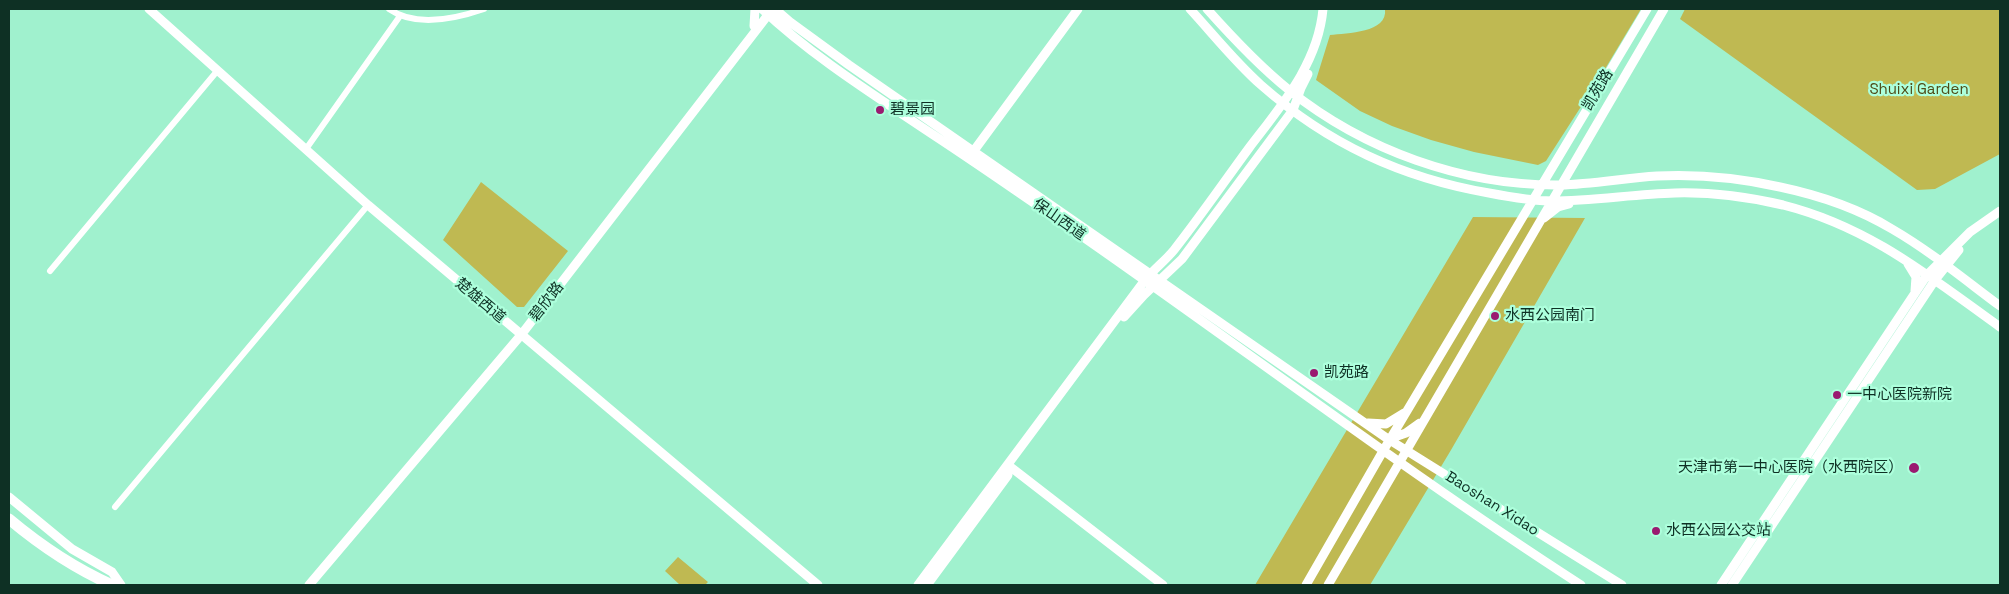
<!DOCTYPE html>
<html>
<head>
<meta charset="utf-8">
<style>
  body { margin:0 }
  #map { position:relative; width:2009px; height:594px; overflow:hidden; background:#a0f1ce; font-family:"Space Grotesk",sans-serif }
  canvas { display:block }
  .frame { position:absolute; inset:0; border:10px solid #0e3024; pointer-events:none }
</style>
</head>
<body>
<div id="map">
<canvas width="2009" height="594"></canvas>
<div class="frame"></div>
</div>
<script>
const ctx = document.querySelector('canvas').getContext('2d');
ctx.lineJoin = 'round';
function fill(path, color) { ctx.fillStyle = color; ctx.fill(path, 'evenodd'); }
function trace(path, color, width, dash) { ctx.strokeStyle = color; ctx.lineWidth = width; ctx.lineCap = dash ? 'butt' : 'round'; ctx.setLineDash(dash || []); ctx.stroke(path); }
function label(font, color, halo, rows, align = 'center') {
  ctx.font = font + ' "Space Grotesk","Noto Sans SC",sans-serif'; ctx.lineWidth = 4.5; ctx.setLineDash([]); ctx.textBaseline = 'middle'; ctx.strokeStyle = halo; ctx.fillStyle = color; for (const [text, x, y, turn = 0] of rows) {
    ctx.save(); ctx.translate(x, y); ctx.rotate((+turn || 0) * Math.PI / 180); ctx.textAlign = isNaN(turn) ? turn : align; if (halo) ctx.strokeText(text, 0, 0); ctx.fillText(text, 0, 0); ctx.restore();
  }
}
fill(new Path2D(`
  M1385,9H1641L1602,74L1546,161L1538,165L1474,152L1431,140L1392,126L1360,111L1316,80L1330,35C1347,33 1388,33 1385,9Z
  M1685,9H2000V154L1935,189L1917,190L1680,19Z
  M481,182L568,251L524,307H517L443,240Z
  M1473,217L1585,218L1451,450L1370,585H1255Z
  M678,557L708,582L705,585H680L665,571Z`), '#bfb952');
trace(new Path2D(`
  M389,9C416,28 455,19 484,9
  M306,149L400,16
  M50,271L218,70
  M115,507L368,205`), '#fff', 6);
trace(new Path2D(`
  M149,9L368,205L818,585
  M762,9C813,57 874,95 932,134C984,168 1035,204 1086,239C1251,354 1412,476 1581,585
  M775,9L790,22L849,65L1388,439L1622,585
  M1190,9C1213,34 1235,62 1261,85C1328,144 1402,178 1489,193C1510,197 1531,201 1552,201C1593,201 1634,194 1675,193C1711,192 1748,197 1783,205C1870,227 1930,277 2000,327
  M1207,9C1232,37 1259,66 1289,90C1364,150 1463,186 1560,185C1593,184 1625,178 1657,176C1698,174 1740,178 1780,187C1818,195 1859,209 1892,229C1930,251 1965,280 2000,306
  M754,26L755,9
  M970,156L1078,9
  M1544,218L1558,207L1569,204
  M1908,264L1916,277L1915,291
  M1124,317L1144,295L1182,259L1293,110L1301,88L1308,74
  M1368,423L1386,424L1404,413
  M1389,439L1406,433L1420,423
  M1008,465L1163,585
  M9,497L72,549L112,572L121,585
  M309,585L521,335L771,11
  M918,585L1145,280C1154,269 1165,261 1174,250C1200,217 1224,182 1249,148C1281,106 1318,64 1323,9
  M927,585L1008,475
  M1306,585L1383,451L1647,9
  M1328,585L1664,9
  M1721,585L1927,275L1970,232L2000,211
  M1732,585L1935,280L1959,250`), '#fff', 9);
trace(new Path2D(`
  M9,519C40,545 74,568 112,585`), '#fff', 11);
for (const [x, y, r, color] of [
  [880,110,5,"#9a1a70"],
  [1495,316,5,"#9a1a70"],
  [1314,373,5,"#9a1a70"],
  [1837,395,5,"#9a1a70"],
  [1914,468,6,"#9a1a70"],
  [1656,531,5,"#9a1a70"]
]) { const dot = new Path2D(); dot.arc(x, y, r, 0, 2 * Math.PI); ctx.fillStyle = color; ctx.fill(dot); trace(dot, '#adffdc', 2); }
label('15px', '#0e3024', '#adffdc', [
  ["凯苑路",1598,90,-59],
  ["保山西道",1059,220,35],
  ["楚雄西道",480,301,40],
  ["碧欣路",547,302,-52],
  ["Baoshan Xidao",1492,504,32]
]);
label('15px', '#4e4b17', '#adffdc', [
  ["Shuixi Garden",1919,90]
]);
label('15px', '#0e3024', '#adffdc', [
  ["碧景园",890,110],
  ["水西公园南门",1505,316],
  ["凯苑路",1324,373],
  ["一中心医院新院",1847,395],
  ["天津市第一中心医院（水西院区）",1903,468,"right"],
  ["水西公园公交站",1666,531]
], 'left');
</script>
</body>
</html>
